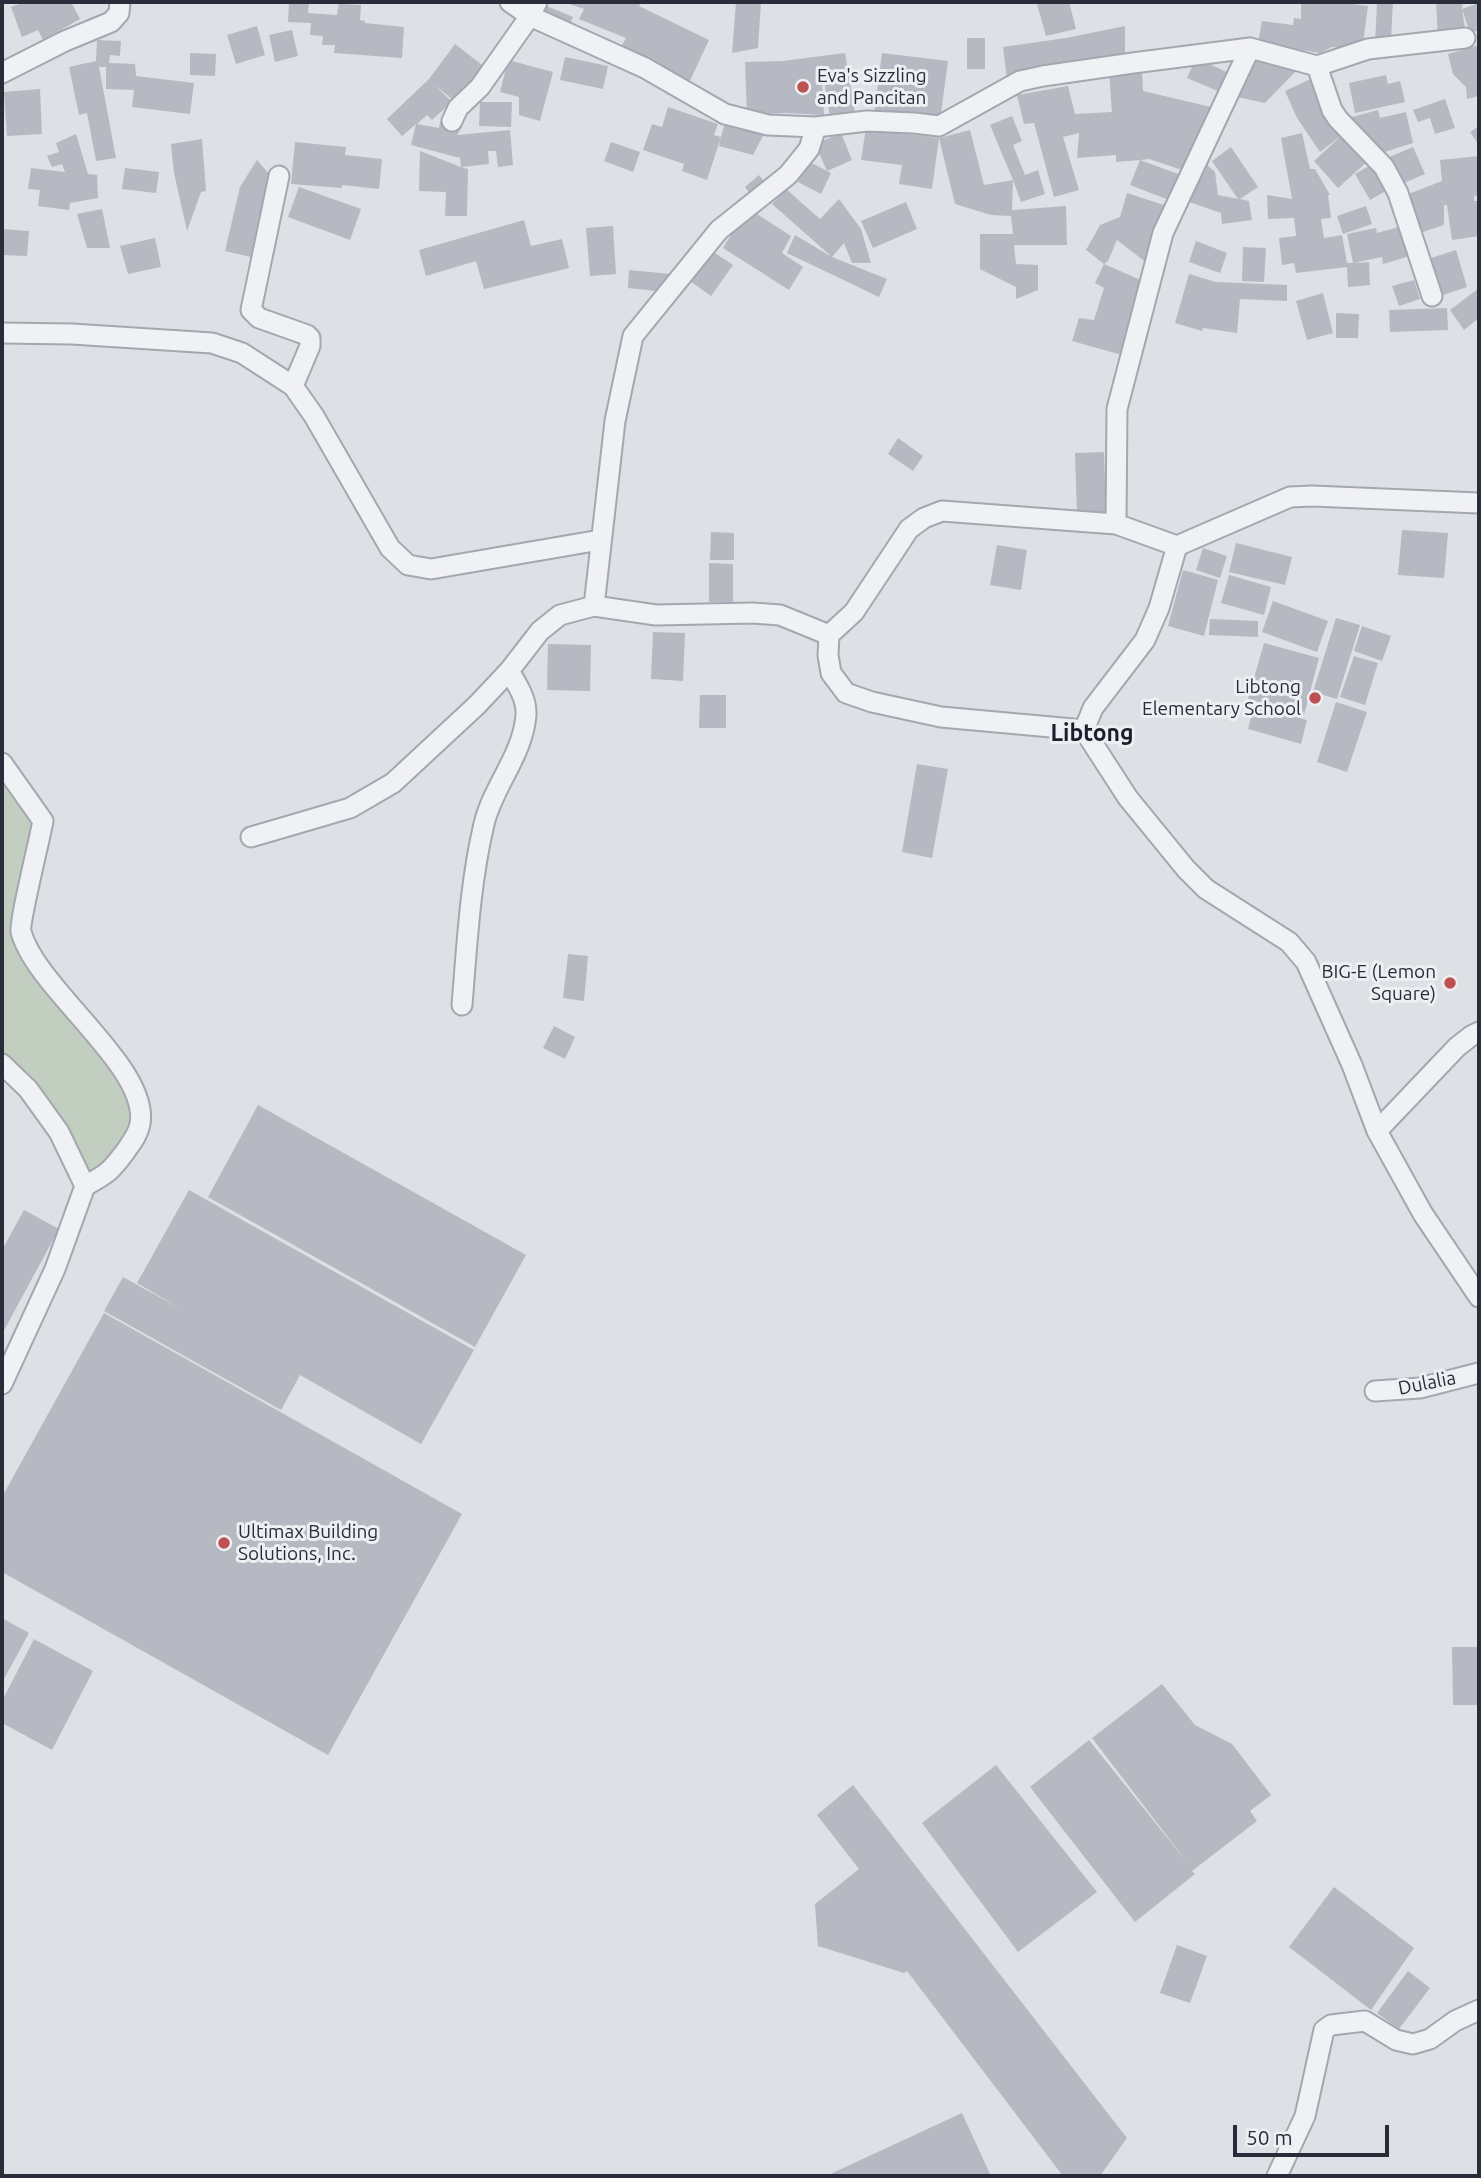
<!DOCTYPE html>
<html>
<head>
<meta charset="utf-8">
<style>
  body { margin:0 }
  #map { position:relative; width:1481px; height:2178px; overflow:hidden; background:#dee0e6; font-family:Ubuntu,sans-serif }
  canvas { display:block }
  .frame { position:absolute; inset:0; border:4px solid #292d3a; pointer-events:none }
  .scale { position:absolute; left:1233px; top:2125px; width:156px; height:32px; box-sizing:border-box; border:4px solid #292d3a; border-top:0; padding-left:9px; font-size:21px; line-height:24px; white-space:nowrap; color:#292d3a; -webkit-text-stroke:5px #edeff3; paint-order:stroke }
</style>
</head>
<body>
<div id="map">
<canvas width="1481" height="2178"></canvas>
<div class="frame"></div>
<div class="scale">50 m</div>
</div>
<script>
const ctx = document.querySelector('canvas').getContext('2d');
ctx.lineJoin = 'round';
function fill(path, color) { ctx.fillStyle = color; ctx.fill(path, 'evenodd'); }
function trace(path, color, width, dash) { ctx.strokeStyle = color; ctx.lineWidth = width; ctx.lineCap = dash ? 'butt' : 'round'; ctx.setLineDash(dash || []); ctx.stroke(path); }
function label(font, color, halo, rows, align = 'center') {
  ctx.font = font + ' Ubuntu,sans-serif'; ctx.lineWidth = 6; ctx.setLineDash([]); ctx.textBaseline = 'middle'; ctx.strokeStyle = halo; ctx.fillStyle = color; for (const [text, x, y, turn = 0] of rows) {
    ctx.save(); ctx.translate(x, y); ctx.rotate((+turn || 0) * Math.PI / 180); ctx.textAlign = isNaN(turn) ? turn : align; if (halo) ctx.strokeText(text, 0, 0); ctx.fillText(text, 0, 0); ctx.restore();
  }
}
fill(new Path2D(`
  M2,763L43,821L20,929L117,1059L141,1122L85,1186L2,1064Z`), '#c2cec0');
fill(new Path2D(`
  M25,2H43L44,3L71,2L80,19L43,40L38,30L22,37L11,7Z
  M289,2H309L308,13L337,15L339,2H343L342,4L361,5L360,20L365,21V23L404,27L402,58L334,53L335,45H322L323,36L310,35L311,23L288,22Z
  M564,2H641L639,6L709,40L688,85L618,52L626,38L579,19L584,9Z
  M736,2H761L758,48L732,53Z
  M1044,2H1069L1076,29L1046,36L1037,4Z
  M1301,2H1336L1368,6L1362,50L1332,47L1320,53L1258,43L1262,21L1293,25L1294,18L1301,19Z
  M1377,2H1393L1391,40L1375,43Z
  M1436,2H1463L1462,9L1479,3V30L1470,33L1462,9L1466,35L1438,37Z
  M544,5L573,17L568,28L540,17Z
  M257,26L265,55L236,64L227,35Z
  M1125,26V55L1007,79L1003,47L1066,38Z
  M292,30L298,56L275,62L269,35Z
  M967,38H985V69H967Z
  M97,40L121,41L120,56L110,55L109,63L135,64L136,76L194,83L190,114L132,107L134,90L106,89V67H99L116,158L96,161L87,113L79,115L69,67L96,61Z
  M455,44L486,68L474,85L470,82L454,101L434,84L452,102L432,120L427,115L417,124L439,128L440,122L462,127L457,135L510,130L513,165L498,167L496,151H488L489,164L461,167L468,169L467,216H445L446,192L419,191L420,151L461,167L460,158L411,145L416,124L402,136L387,119L429,79Z
  M1479,45V96L1467,99L1466,87L1453,74L1448,54Z
  M190,53L216,54L215,76L190,75Z
  M845,53L855,113L830,117L821,62L824,115L785,113L747,115L745,62L783,61Z
  M882,53L948,61L940,121L874,114Z
  M1246,56L1299,68L1265,103L1237,97Z
  M565,57L608,66L603,89L560,80Z
  M1196,58L1229,73L1220,92L1187,78Z
  M508,60L553,72L540,121L519,115V97L500,92Z
  M1142,70L1143,91L1211,107L1185,171L1149,159L1140,160L1181,175L1169,200L1130,185L1140,160L1116,162V155L1077,158L1079,133L1063,137L1079,190L1054,197L1034,123L1024,124L1017,95L1068,86L1075,114L1112,112L1109,73Z
  M1386,75L1388,84L1400,81L1405,102L1355,113L1349,83Z
  M1317,76L1369,160L1338,188L1314,161L1341,136L1320,152L1297,118L1285,91Z
  M40,89L42,134L7,136L4,92Z
  M1445,99L1455,128L1435,134L1430,118L1418,122L1413,110Z
  M480,102H512L511,127L479,126Z
  M668,107L718,124L714,135L721,137L725,123L764,134L753,155L719,146L721,137L707,180L682,171L684,164L643,150L652,124L662,127Z
  M1378,110L1380,118L1406,112L1413,143L1378,154L1345,119Z
  M1012,116L1022,141L1013,145L1025,175L1038,170L1045,194L1021,202L1013,180L1012,210L1066,206L1067,245H1014L1016,264L1038,265V290L1016,299V287L980,269V234H1013L1011,216L991,215L955,204L939,138L970,130L984,185L1013,180L990,125Z
  M1479,126V145L1470,132Z
  M866,128L939,138L932,189L899,184L902,165L861,160Z
  M841,133L852,160L827,171L815,144Z
  M1302,133L1310,169H1315L1330,195H1328L1331,218L1321,219L1324,238L1342,235L1347,263H1353L1347,234L1376,228L1377,233L1402,226L1410,256L1383,264L1382,257L1353,263L1369,262L1370,285L1348,287L1347,267L1296,273L1294,263L1282,265L1279,238L1296,236L1294,218L1268,219L1267,195L1292,199L1281,138Z
  M76,134L88,174L97,175L98,198L70,203L69,210L38,206L40,190L28,189L31,168L65,172L62,164L52,167L47,156L59,152L56,143Z
  M202,139L206,191L201,192L187,231L174,173L171,144Z
  M295,142L346,147L345,155L382,159L379,189L342,185V188L291,184Z
  M611,142L640,152L633,172L604,161Z
  M1231,147L1258,187L1240,199L1249,201L1252,220L1222,224L1221,213L1189,202L1203,161L1215,172L1218,195L1238,199L1212,161Z
  M1413,147L1425,174L1399,185L1387,158Z
  M1479,156V195L1474,196V201H1479V236L1452,240L1447,205H1444V225L1417,234L1403,196L1442,181L1440,160Z
  M257,160L275,181L255,258L225,251L240,187Z
  M808,161L831,173L821,194L798,182Z
  M1376,162L1391,188L1370,200L1355,174Z
  M125,168L159,172L156,193L122,189Z
  M759,175L767,185L752,197L745,187Z
  M299,187L361,209L350,240L288,217Z
  M786,189L820,219L839,199L861,229L871,263H852L844,243L832,257L887,279L879,297L787,253L795,235L832,257L772,204Z
  M1127,193L1170,207L1148,264L1117,240L1108,261L1104,264L1086,250L1100,225L1120,217Z
  M906,202L917,229L873,248L861,221Z
  M1366,206L1372,224L1343,234L1337,216Z
  M102,209L110,248H87L77,214Z
  M754,212L791,236L782,253L803,267L789,290L723,248L737,225Z
  M524,220L531,246L562,239L569,268L484,289L476,261L426,276L419,250Z
  M613,226L616,274L590,276L586,228Z
  M2,229L29,231L27,256L2,255Z
  M155,238L161,267L128,274L120,246Z
  M1196,241L1227,253L1220,273L1189,262Z
  M1243,247L1266,248L1264,282L1242,281Z
  M1456,250L1467,287L1440,296L1428,259Z
  M712,251L733,265L711,296L690,281Z
  M1104,264L1143,281L1122,355L1072,341L1079,318L1094,320L1104,288L1095,283Z
  M629,270L671,274L664,292L628,288Z
  M1189,274L1216,282L1287,285V301L1240,299L1237,333L1203,328L1202,331L1175,323Z
  M1414,280L1420,299L1399,306L1392,286Z
  M1479,288V318L1464,330L1450,310Z
  M1323,293L1333,333L1307,340L1296,301Z
  M1447,308L1448,330L1390,332L1389,310Z
  M1336,313L1359,314L1358,338H1336Z
  M898,438L923,456L913,471L888,454Z
  M1104,452L1106,513L1077,514L1075,453Z
  M1402,530L1448,533L1444,578L1398,575Z
  M711,532L734,533V560H710Z
  M1236,543L1292,557L1285,585L1229,572Z
  M997,545L1027,550L1021,590L990,585Z
  M1203,548L1227,556L1220,578L1196,570Z
  M709,563L733,564V602H709Z
  M1183,570L1218,580L1204,636L1168,626Z
  M1229,575L1271,587L1264,615L1221,603Z
  M1273,601L1328,621L1317,652L1262,632Z
  M1336,618L1360,625L1337,699L1313,692Z
  M1210,619L1258,621V637L1209,635Z
  M1362,626L1391,636L1382,661L1354,651Z
  M653,632L685,633L683,681L651,679Z
  M1264,643L1319,658L1304,715L1248,699Z
  M548,644L591,645L590,691L547,690Z
  M1354,656L1378,663L1365,705L1340,697Z
  M700,695H726V728H699Z
  M1336,702L1367,712L1347,772L1317,762Z
  M1254,705L1307,720L1301,744L1248,729Z
  M917,764L948,769L932,858L902,852Z
  M568,954L588,956L584,1001L563,998Z
  M554,1026L575,1037L565,1059L543,1048Z
  M258,1105L526,1255L475,1347L208,1197Z
  M189,1190L474,1350L421,1444L300,1375L281,1410L104,1311L123,1277L181,1309L137,1283Z
  M24,1210L59,1229L2,1334V1250Z
  M104,1313L462,1514L328,1755L2,1572V1497Z
  M2,1618L29,1633L2,1683Z
  M34,1639L93,1671L52,1750L2,1723V1701Z
  M1452,1647H1479V1705H1453Z
  M1162,1684L1195,1725L1232,1744L1271,1795L1250,1811L1257,1821L1192,1871L1195,1874L1135,1922L1030,1787L1089,1740L1190,1866L1092,1738Z
  M996,1765L1097,1892L1018,1952L922,1823Z
  M853,1785L1127,2138L1100,2176H1063L907,1971L904,1973L818,1946L815,1904L859,1869L817,1815Z
  M1334,1887L1414,1948L1371,2010L1289,1947Z
  M1177,1945L1207,1956L1190,2003L1160,1993Z
  M1408,1971L1430,1988L1399,2029L1377,2013Z
  M962,2113L991,2176H826Z`), '#b6b9c2');
const minor = new Path2D(`
  M510,2L530,16L645,68L725,114L768,125L816,127L809,149L788,175L719,230L633,336L615,421L594,606
  M1317,66L1332,110L1338,119L1384,167L1398,193L1432,296
  M2,73L65,41L111,22L119,13L120,2
  M452,121L458,108L480,87L530,16L537,2
  M816,127L867,121L914,123L939,126L1020,81L1043,76L1133,63L1250,48L1317,66L1368,49L1465,38
  M279,176L251,310L259,318L307,335L310,338V346L293,386
  M2,333L72,334L212,343L242,353L293,386L314,416L390,548L408,565L431,569L600,540
  M1116,524L1117,409L1163,233L1250,48
  M1084,730L941,717L872,702L846,693L831,673L828,655L829,635L854,612L909,529L924,518L942,511L1116,524L1177,546L1290,497L1312,496L1479,503
  M1084,730L1128,798L1186,869L1206,889L1289,942L1306,962L1352,1065L1377,1131L1423,1214L1479,1297
  M1084,730L1093,708L1145,640L1159,608L1177,546
  M2,763L43,821C40,838 19,922 21,932C37,990 150,1067 140,1124C138,1135 131,1143 125,1152C110,1172 107,1174 85,1186
  M251,837L350,808L393,783L477,705L509,671L540,631L560,615L594,606L656,615L753,613L780,615L829,635
  M462,1005C467,945 470,883 484,824C493,786 523,755 526,715C527,699 517,684 509,671
  M2,1064L28,1089L59,1132L85,1186
  M1377,1131L1457,1047L1471,1036L1479,1032
  M2,1384L55,1269L85,1186
  M1375,1391L1420,1388L1479,1373
  M1277,2176L1305,2116L1324,2030L1331,2025L1365,2021L1396,2040L1413,2044L1430,2039L1455,2021L1479,2010`);
trace(minor, '#a4a7af', 23);
trace(minor, '#f0f1f4', 19);
for (const [x, y, r, color] of [
  [803,87,7,"#bd5051"],
  [1315,698,7,"#bd5051"],
  [1450,983,7,"#bd5051"],
  [224,1543,7,"#bd5051"]
]) { const dot = new Path2D(); dot.arc(x, y, r, 0, 2 * Math.PI); ctx.fillStyle = color; ctx.fill(dot); trace(dot, '#edeff3', 2.5); }
label('19px', '#292d3a', '#edeff3', [
  ["Eva's Sizzling",817,76],
  ["and Pancitan",817,98],
  ["Libtong",1301,687,"right"],
  ["Elementary School",1301,709,"right"],
  ["BIG-E (Lemon",1436,972,"right"],
  ["Square)",1436,994,"right"],
  ["Ultimax Building",238,1532],
  ["Solutions, Inc.",238,1554]
], 'left');
label('19px', '#292d3a', '#edeff3', [
  ["Dulalia",1427,1383,-11]
]);
label('bold 23px', '#1b1e2b', '#edeff3', [
  ["Libtong",1092,733]
]);
</script>
</body>
</html>
